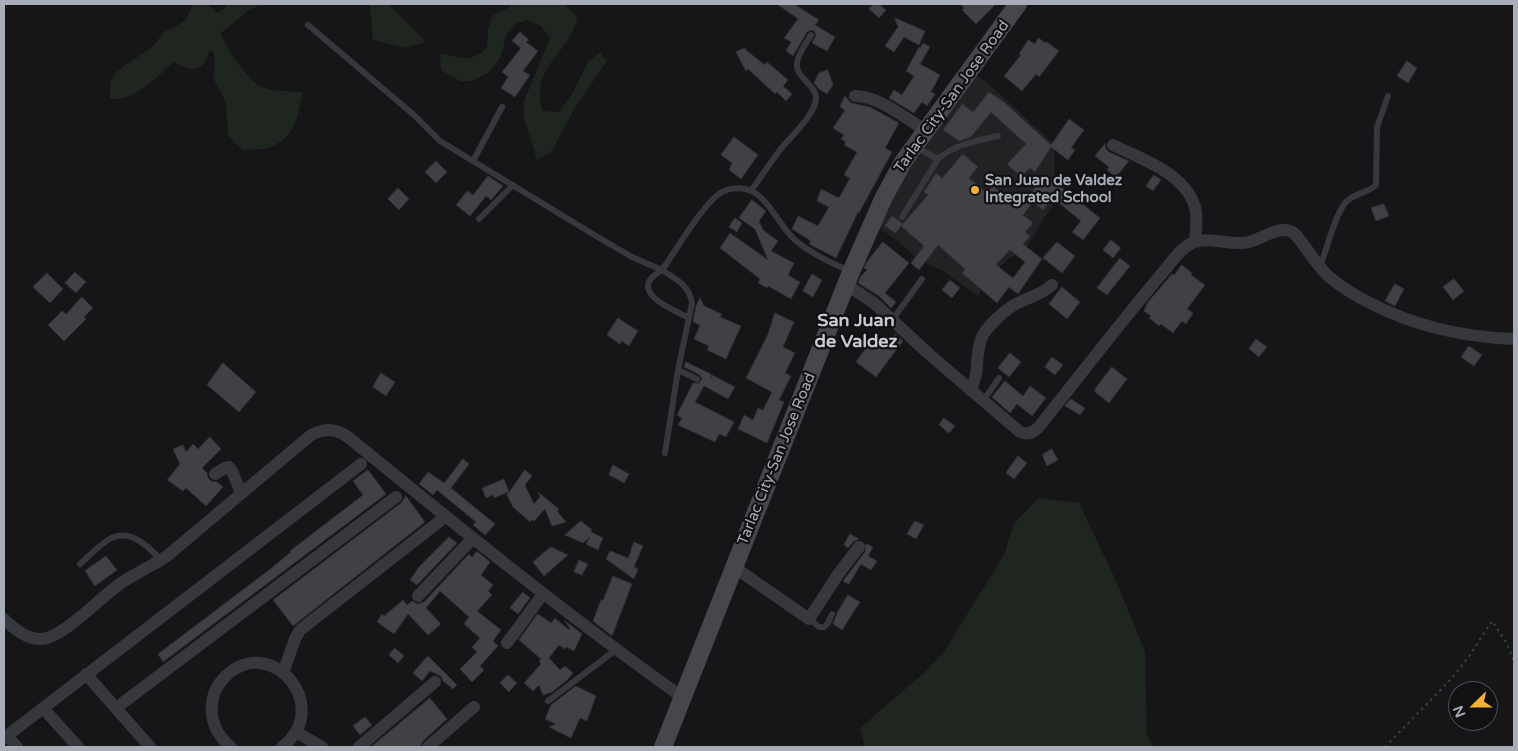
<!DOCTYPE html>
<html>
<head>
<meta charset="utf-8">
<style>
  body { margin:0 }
  #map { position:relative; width:1518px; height:751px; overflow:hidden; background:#161618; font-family:"Varela Round",sans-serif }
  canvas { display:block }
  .frame { position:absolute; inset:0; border:5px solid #a8adb8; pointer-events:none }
  .north { position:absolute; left:1448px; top:681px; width:50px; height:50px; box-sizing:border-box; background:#111113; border:1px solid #4d4f55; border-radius:50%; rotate:248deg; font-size:14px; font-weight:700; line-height:20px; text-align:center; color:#a8adb8 }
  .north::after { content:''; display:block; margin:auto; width:18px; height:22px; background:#f2b134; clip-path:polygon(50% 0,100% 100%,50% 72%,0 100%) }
</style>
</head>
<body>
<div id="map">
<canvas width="1518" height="751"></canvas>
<div class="frame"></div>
<div class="north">N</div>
</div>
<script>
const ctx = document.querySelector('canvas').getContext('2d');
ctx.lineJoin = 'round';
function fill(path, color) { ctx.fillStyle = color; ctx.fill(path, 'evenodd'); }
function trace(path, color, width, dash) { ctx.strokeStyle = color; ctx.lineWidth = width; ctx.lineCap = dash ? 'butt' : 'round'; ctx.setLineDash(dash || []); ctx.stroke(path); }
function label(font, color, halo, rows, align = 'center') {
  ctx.font = font + ' "Varela Round",sans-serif'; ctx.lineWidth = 4.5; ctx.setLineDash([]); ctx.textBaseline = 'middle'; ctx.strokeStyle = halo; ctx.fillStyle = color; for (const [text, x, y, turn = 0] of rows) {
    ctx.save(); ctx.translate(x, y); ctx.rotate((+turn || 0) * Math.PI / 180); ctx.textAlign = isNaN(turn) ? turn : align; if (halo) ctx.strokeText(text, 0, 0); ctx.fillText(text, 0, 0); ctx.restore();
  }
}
fill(new Path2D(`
  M975,74L989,84L1054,144L1056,200L1040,224L1033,238L1022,252L1009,258L992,274L978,296L943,271L916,258L905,247L877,226L901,180Z`), '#222225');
fill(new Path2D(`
  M208,4L217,13L225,8L228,4H261L248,11L221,33C225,47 247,79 260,86C273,92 289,91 303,92C297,116 296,138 270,147C262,150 251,149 243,150L228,136L226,102L213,78L215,69L214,53L210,50C208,54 207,58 205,62C198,74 183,67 174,62C159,75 130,105 110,98V83L116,72L153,46L164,32L177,26L186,19L193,5Z
  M370,4H388L426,42L405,48L373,40Z
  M511,4H564L577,16C575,43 544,60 540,88C539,94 541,104 542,111L558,112L571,96L588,62L600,52L607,61L576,106L551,152L537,160L524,118V101L550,38L541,26L527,20L515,24L506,35L501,57L489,72L472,81H460L441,70L440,54C463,56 467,65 487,48L488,30L492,16L508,8Z
  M1038,498L1079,503L1117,583L1145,652L1147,736L1154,747H865L860,728L925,672L943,653L1004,555L1014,524Z`), '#1e261f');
const building = new Path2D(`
  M777,4H794L819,20L815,25L835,37L827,51L812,43L816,35L814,31L811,30L807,32L793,56L786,51L791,42L784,38L798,19Z
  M874,4H879L886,10L879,18L869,9Z
  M960,4H996L976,24L962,10L964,8Z
  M895,18L925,31L919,45L904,37L894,52L885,46L898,27Z
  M520,32L529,40L526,42L538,51L523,71L530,75L515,97L501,88L508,77L502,72L521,48L512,41Z
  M1038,38L1046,43L1047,42L1059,51L1039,77L1036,74L1022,91L1004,76L1021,55L1019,54L1028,40L1035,44Z
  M923,43L930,47L920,64L940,75L931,92L935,94L927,106L922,102L914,113L889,98L894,90L902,95L914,76L906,71L919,47L920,48Z
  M745,48L747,51L765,65L767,62L788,80L783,86L792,94L786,101L777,92L775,94L748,69L746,71L736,52Z
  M1407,61L1417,68L1408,83L1397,76Z
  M828,70L833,85L827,94L819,89L814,83L819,73Z
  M989,92L1004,102L1051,145L1069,119L1084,130L1071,148L1075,150L1068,160L1051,147L1035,172L1030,168L1021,177L1007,164L1026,144L991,112L971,137L959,141L943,130L962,104L973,112Z
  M845,96L851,103L870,107L899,123L885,148L892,152L859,213L858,212L836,258L809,244L811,241L792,229L798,216L818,226L829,207L817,201L821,189L839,198L850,178L844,175L857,152L844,145L846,142L841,139L844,135L833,128L845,110L840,107Z
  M734,137L758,155L741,179L729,170L732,163L721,155Z
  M1105,144L1106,149L1109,152L1129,161L1116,177L1107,170L1109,167L1095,156Z
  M963,154L978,167L969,178L987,193L993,186L1018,208L1046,175L1100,218L1083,240L1072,232L1081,221L1053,198L1043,210L1033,202L1023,215L1033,223L1025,232L1030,236L1023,244L1042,259L1018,294L1009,287L997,303L962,273L965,269L938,245L919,270L911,263L924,246L901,226L928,195L924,192L936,173L942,178ZM1010,250L1025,262L1013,278L996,265Z
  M436,161L447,172L436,183L425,172Z
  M1154,175L1161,180L1153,191L1146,186Z
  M488,176L503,186L491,200L486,196L470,216L456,205L467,191L473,195Z
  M398,188L409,199L399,210L388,199Z
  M752,200L766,211L759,221L763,230L778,241L771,251L794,263L788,275L800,282L791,299L768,286L767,288L758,283L760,279L720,248L730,233L768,260L755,229L739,218Z
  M1384,204L1389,216L1376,221L1371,208Z
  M892,216L903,224L895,233L885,226Z
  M735,218L742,223L737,232L729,227Z
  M1111,240L1121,248L1113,258L1103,250Z
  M883,242L909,263L885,293L896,302L891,308L879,296L858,283L861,276L867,270L864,268L866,263Z
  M1057,242L1075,256L1062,273L1043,258Z
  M1120,258L1130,266L1107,295L1097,288Z
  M1182,265L1192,273L1191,275L1205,285L1187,309L1193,313L1186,324L1182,321L1173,333L1161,324L1159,326L1149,318L1151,316L1144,311L1148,302L1172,274L1174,275Z
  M75,272L86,282L76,293L65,283Z
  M47,273L63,289L50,303L33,287Z
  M812,274L822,280L813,297L803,291Z
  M1454,279L1464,291L1453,300L1443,287Z
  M950,280L960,288L952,298L942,290Z
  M1395,284L1404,289L1395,306L1385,301Z
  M1062,287L1080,302L1067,319L1049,304Z
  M82,297L93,308L84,317L86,319L64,341L48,325L62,311L66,314Z
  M700,298L704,306L722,314L720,317L741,326L726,359L707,350L709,346L694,339L700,325L693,322L696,306Z
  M775,313L794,322L783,347L795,353L785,373L791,376L779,400L784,402L767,443L738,429L744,415L753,420L758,408L763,410L772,392L746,378L768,334Z
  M618,318L638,331L629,346L622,341L620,344L607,335Z
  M895,334L903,341L876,377L856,362L873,338L885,347Z
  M1256,339L1267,347L1259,357L1249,349Z
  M1469,346L1482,355L1474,366L1461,357Z
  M1010,353L1021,362L1009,377L998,368Z
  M1052,357L1063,365L1055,375L1045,367Z
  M686,362L711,374V378L712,375L735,387L728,399L704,386L695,402L734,422L726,437L719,434L715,442L678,425L682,418L677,415L693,383H699L702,379L700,375L684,367Z
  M223,363L256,392L239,412L207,385Z
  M1112,367L1127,379L1109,403L1095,392V389Z
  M381,373L395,382L386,396L373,387Z
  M1005,381L1023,396L1030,386L1046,398L1032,416L1017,404L1010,413L992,397Z
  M1071,399L1085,408L1080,415L1065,406Z
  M944,418L955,426L949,433L939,425Z
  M210,437L221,449L202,468L207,473L208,478L211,481L217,482L223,487L206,506L186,488L183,491L167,480L180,464L173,449L183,445L186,452L193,444L198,449Z
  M1052,449L1058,460L1047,466L1043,457V454Z
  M1018,456L1027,463L1014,479L1006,473Z
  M463,459L469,464L451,488L495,524L485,535L473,525L476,522L437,490L433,495L419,484L428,472L444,483Z
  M613,465L629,474L624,483L609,475Z
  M368,470L386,494L163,662L158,654L269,570L291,552L290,551L363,495L353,481Z
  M525,470L532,476L525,485L534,504L540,497L538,492L559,509L557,511L566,522L552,526L545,509L534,521L531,520L530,522L513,507L507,495L508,492L494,498L493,495L486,498L482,488L504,479L509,492Z
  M406,496L425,522L293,626L273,600L401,503Z
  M581,521L592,530L591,532L603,538L598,550L586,544L590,537L583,543L565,535Z
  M915,521L924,525L916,539L907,534Z
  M850,534L859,539L853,542L848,548L844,545Z
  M449,537L457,543L417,585L410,580L419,567Z
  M634,542L643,546L634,567L638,569L634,579L606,559L610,551L628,558Z
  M866,544L873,547L868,556L877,561L871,570L861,564L849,584L843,581L865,552Z
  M551,547L568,555L544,576L533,562Z
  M476,552H478L490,562L481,575L493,585L488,591L492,595L477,611L501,630L493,641L498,646L480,666L484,670L472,682L460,669L477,652L472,647L480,638L464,624L469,617L440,591L426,608L441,624L428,635L408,614L394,634L377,622L382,614L384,616L403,600L407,605L412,601L417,604L424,602L469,554L472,557Z
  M106,556L117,570L95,586L85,571Z
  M579,560L588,564L582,575L574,572Z
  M613,576L632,584L612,636L593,621L601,600H603Z
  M523,592L530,598L518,614L510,608Z
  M848,595L860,602L842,630L833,624L837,613Z
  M538,614L551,623L555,618L569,630L570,628L564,620L582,634L574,651L566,647L565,649L559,645L549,658L560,670L565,666L573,673L567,680L552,692L543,695L539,685L533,691L524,683L541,664L539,661L541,659L519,640Z
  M395,648L404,656L398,663L389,655Z
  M428,656L457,685L453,689L443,681L441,676L430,671L422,681L413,673Z
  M508,675L517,683L509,692L500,683Z
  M576,686L596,696L587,721L580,718L571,738L549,727L556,724L545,719L551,705Z
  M430,698L447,719L423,741L420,747H371Z
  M365,717L372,725L360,735L353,726Z`);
fill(building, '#404145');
trace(building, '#303034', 1);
trace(new Path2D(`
  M1385,747L1453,677L1470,655L1492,621L1506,642L1514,661`), '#3d3f44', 2, [2.5, 4]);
trace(new Path2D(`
  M308,25L414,115L440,141L601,239L632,257L662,270C675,252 704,202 722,192C733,186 748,187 758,195C773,207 780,226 794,239C809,253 831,263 850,271
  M915,147L938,159
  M473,161L502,107
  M751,191C761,177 770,163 780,150C790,137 815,115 816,99C817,85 795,78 797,63C798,53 806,44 811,35
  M902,217L938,159C955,144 976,141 998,136
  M479,219L513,185
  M1320,267C1326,251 1336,212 1346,202C1354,193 1368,193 1376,185L1377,127L1388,96
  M893,319L922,279
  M678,370L697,379
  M983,401L999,378
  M665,453L678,370L692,303C690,286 676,279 662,270C658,273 652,276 650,280C639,297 678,312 689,318
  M80,564C89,556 103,541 114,537C132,530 150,548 161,560
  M809,619L819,627H824L828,623L832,614
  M548,701L617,649`), '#37383d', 6);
trace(new Path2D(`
  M855,96C879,96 905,118 925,130
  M1113,145C1141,159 1185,173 1195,207C1198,218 1196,230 1195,242
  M847,285L874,303L930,355L1020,432C1027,435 1033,433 1038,428C1078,378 1117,327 1158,278C1168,267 1179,249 1192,243C1211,235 1231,247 1249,242C1264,238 1282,223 1295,234C1306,247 1316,264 1328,276C1341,287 1356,296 1370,303C1416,327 1463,337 1514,339
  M970,390C981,373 974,355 982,337C986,327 1008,307 1018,303C1031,296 1039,296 1052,285
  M215,474L225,468L229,467L232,471L241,493
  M734,567L809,619L839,573L859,547
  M418,596L473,538
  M4,619C13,628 26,639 40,639C61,640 102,596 121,583C136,573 152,566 167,556L311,435C325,428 335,428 348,437C457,526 567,615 682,697
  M507,643L543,594
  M283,673L295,639L300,630L445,517
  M86,674L150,747
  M43,708L78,747
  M116,708L396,497
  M296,732L322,747
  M7,736L17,747
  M4,738L361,464
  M231,747C218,737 210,721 212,704C213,692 219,682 228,674C274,635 333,708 282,747
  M359,747L435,682
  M428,747L474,707`), '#37383d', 12);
trace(new Path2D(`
  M663,747L851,272L883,199L903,162L1018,4`), '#45474d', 18);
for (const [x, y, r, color] of [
  [975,190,5,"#f2b134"]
]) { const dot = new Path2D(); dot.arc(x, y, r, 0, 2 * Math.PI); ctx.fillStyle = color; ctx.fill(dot); trace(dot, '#111113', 2); }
label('15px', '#a8adb8', '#111113', [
  ["Tarlac City-San Jose Road",952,97,-54],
  ["Tarlac City-San Jose Road",777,459,-68]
]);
label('bold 15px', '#a8adb8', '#111113', [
  ["San Juan de Valdez",985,181],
  ["Integrated School",985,198]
], 'left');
label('bold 18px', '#c9ccd4', '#111113', [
  ["San Juan",856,321],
  ["de Valdez",856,342]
]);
</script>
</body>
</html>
